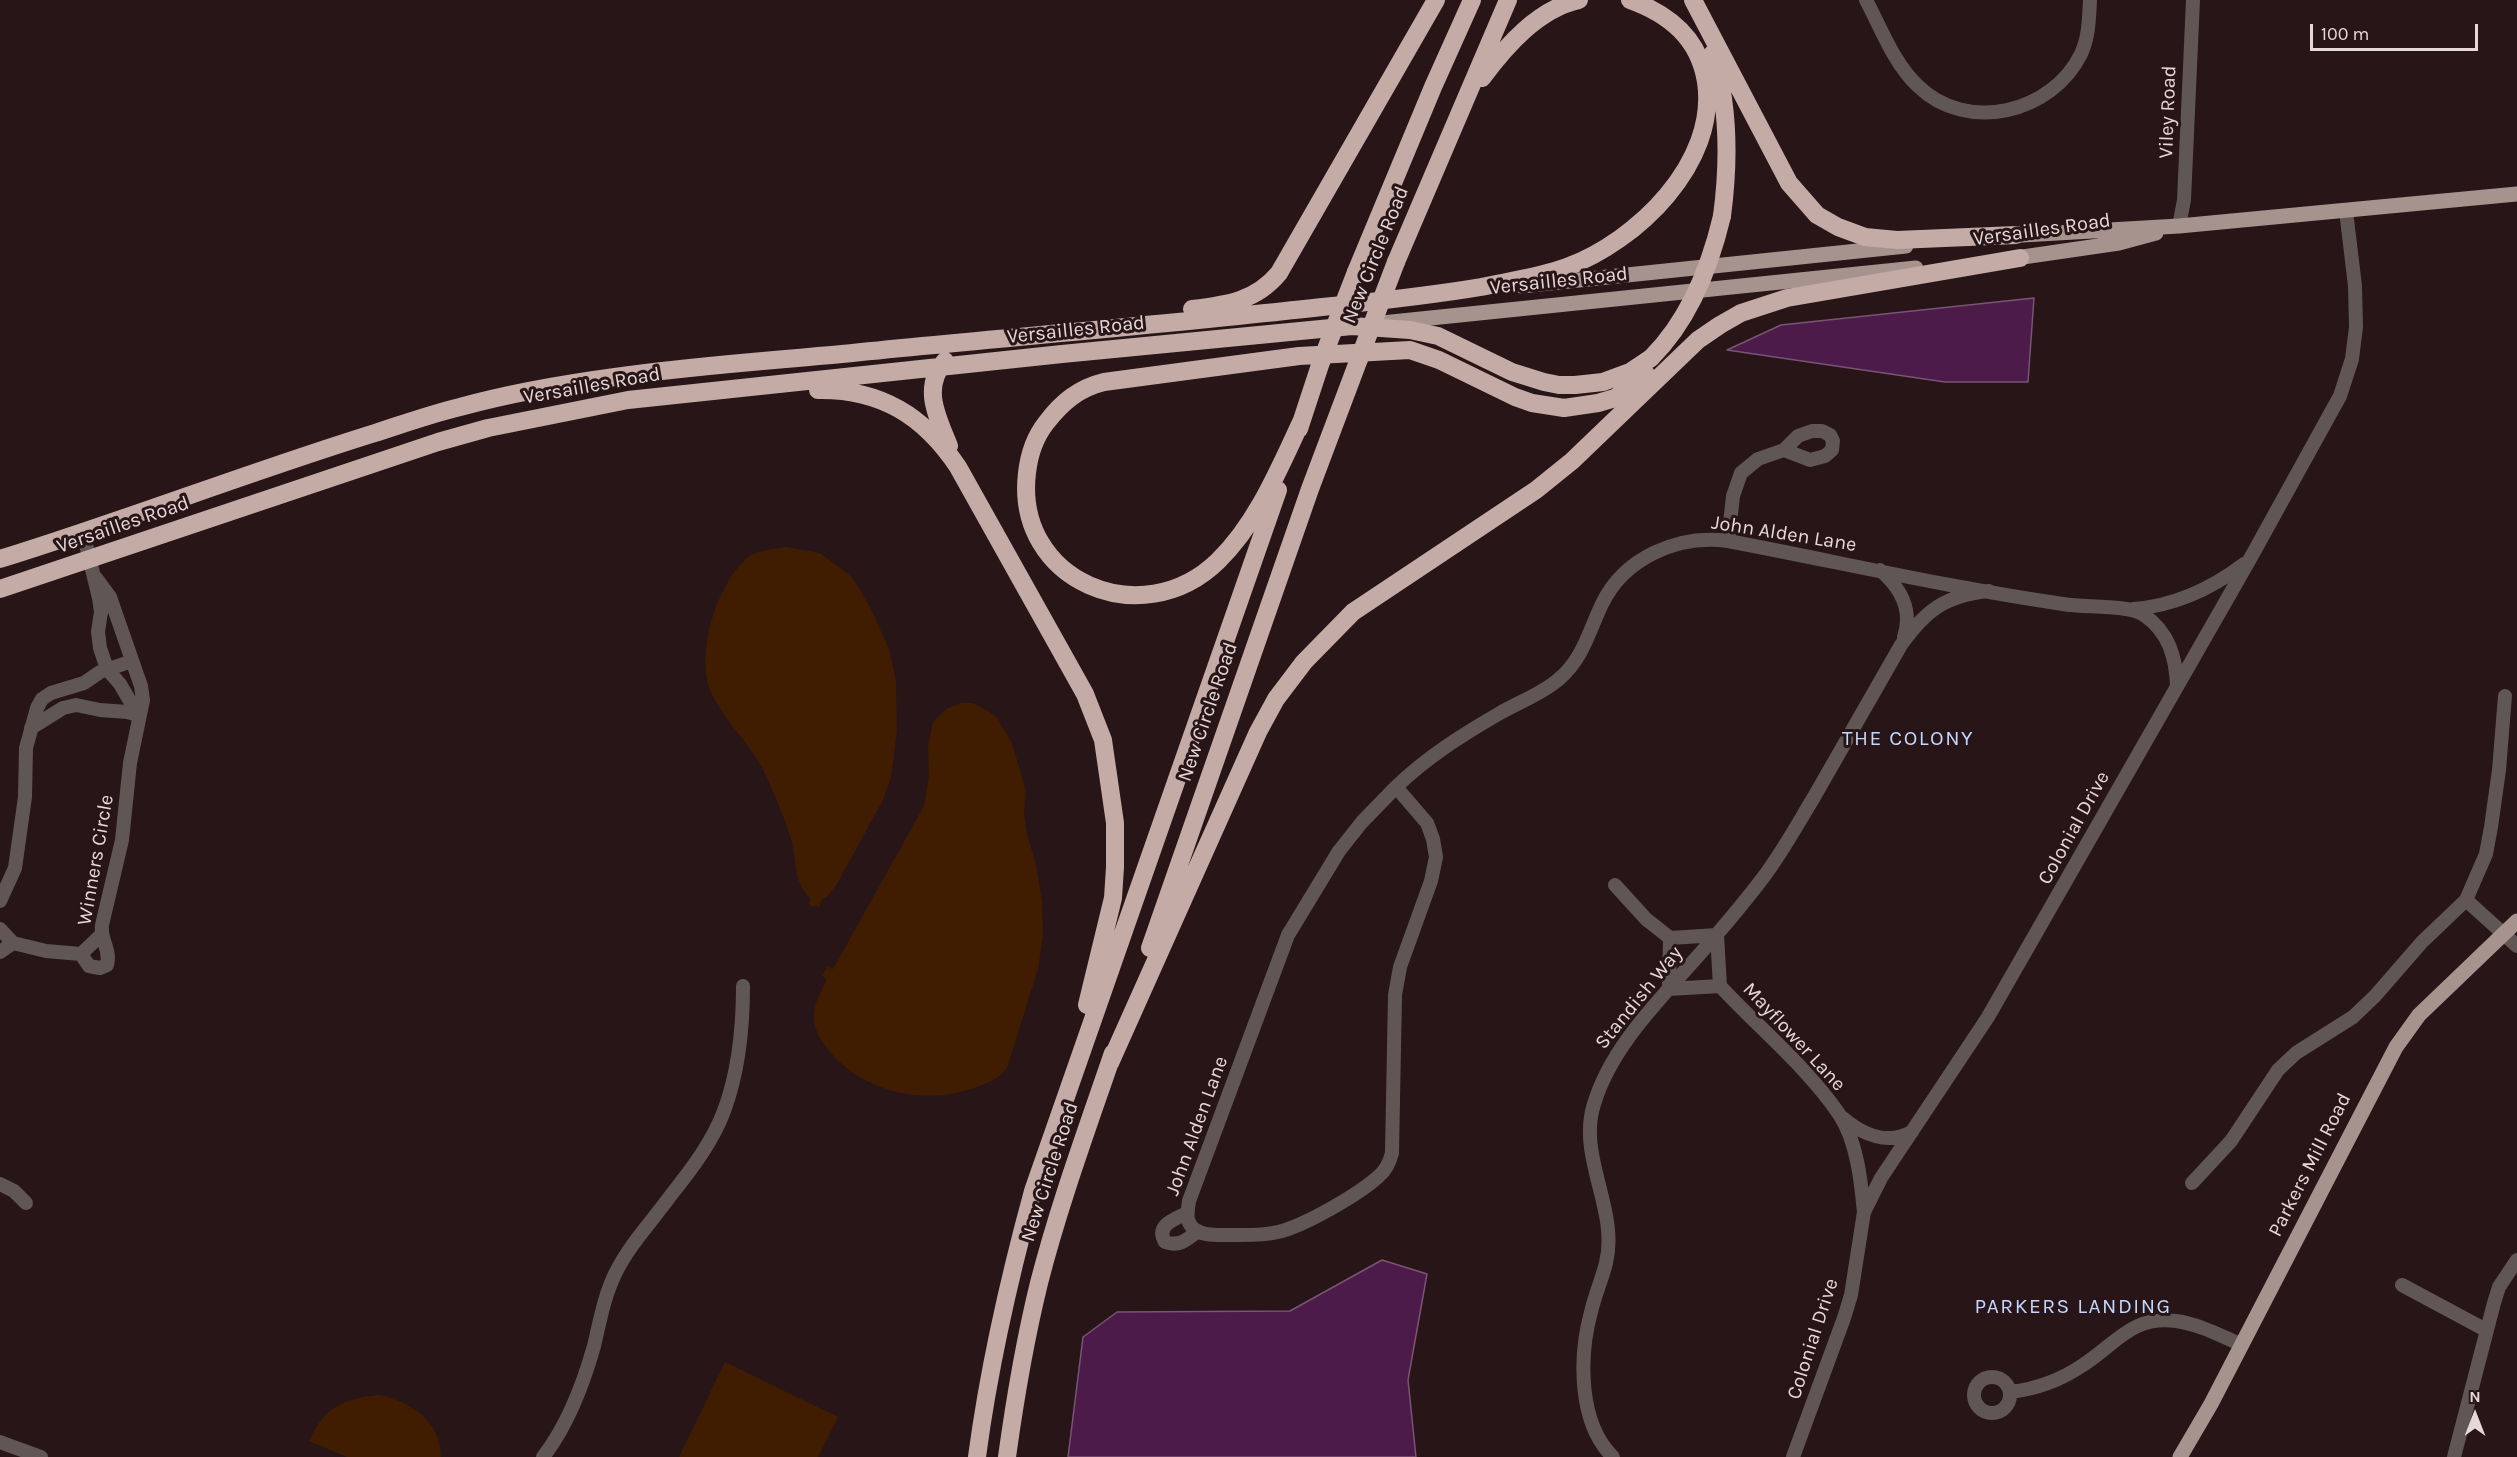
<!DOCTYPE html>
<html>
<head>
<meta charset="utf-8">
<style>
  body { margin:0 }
  #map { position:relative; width:2517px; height:1457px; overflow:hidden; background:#271517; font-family:Karla,sans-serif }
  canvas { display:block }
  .north { position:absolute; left:2445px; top:1385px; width:60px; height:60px; -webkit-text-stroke:4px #271517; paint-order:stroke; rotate:0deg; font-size:16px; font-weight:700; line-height:24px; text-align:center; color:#e6d8d9 }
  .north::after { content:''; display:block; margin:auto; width:21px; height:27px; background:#e6d8d9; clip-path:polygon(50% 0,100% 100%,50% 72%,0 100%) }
  .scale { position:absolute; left:2310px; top:24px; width:168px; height:27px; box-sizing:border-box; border:3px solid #e6d8d9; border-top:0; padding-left:8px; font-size:18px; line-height:21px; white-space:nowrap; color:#e6d8d9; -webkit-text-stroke:4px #271517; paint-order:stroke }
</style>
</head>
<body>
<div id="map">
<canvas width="2517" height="1457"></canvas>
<div class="north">N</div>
<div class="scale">100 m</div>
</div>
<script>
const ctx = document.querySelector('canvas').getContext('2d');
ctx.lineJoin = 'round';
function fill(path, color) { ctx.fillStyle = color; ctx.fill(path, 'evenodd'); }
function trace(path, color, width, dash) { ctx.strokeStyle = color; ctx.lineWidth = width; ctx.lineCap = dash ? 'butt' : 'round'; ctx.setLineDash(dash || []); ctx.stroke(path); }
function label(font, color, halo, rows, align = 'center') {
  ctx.font = font + ' Karla,sans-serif'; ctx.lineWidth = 6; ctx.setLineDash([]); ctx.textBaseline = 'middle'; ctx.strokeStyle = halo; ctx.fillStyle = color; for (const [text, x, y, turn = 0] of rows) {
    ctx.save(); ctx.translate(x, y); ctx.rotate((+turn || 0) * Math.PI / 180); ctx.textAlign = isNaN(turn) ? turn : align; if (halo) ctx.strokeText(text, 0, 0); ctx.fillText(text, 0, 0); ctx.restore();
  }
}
fill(new Path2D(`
  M786,547L820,553L852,577L871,609L889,649L896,681L897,731L891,777L883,800L837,884L827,897L821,900L820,907L809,906L810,898C793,882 797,861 791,839C785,819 776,799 768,780C755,747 725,724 711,692C695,655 716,585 747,558C757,550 774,549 786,547Z
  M961,703H973L988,711L997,718L1012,743L1026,791L1024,813L1027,834L1036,865L1042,901L1043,936L1038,969L1007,1068C999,1079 989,1082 977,1087C925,1107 860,1092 826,1047C819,1038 813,1026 814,1014C815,1001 821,991 827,979L822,976L828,966L833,969L924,806L929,776L928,746L933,722L946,709Z
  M725,1362L838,1417L818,1457H679Z
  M379,1395C411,1402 441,1421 441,1457H347L309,1441C324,1407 344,1398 379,1395Z`), '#401d00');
const water = new Path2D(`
  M2034,298L2028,382H1945L1727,350L1781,325Z
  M1382,1260L1427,1274L1408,1380L1416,1457H1068L1083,1337L1117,1312L1290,1311Z`);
fill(water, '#4c1b4a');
trace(water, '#7a5475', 1.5);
trace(new Path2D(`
  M1866,0C1881,28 1894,64 1918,86C1967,134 2052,113 2081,54C2089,37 2089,18 2090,0
  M2179,226L2184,200L2193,0
  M83,532L99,598L101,612L98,632L100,648L107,669L120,684L138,715
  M1728,541L1733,496L1741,473L1758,459L1784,450L1798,436L1812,431H1822L1830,435L1833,441L1832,450L1825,456L1810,460L1784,450
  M1880,570C1900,587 1913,610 1904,637
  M2133,609C2173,606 2211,589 2244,564
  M31,728L63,708L76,705L100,710L127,712L138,715
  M1396,787L1427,823L1433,839L1436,857L1431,881L1400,967L1395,995L1392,1153C1390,1161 1386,1170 1379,1176C1358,1195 1304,1226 1278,1232C1261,1236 1244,1235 1227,1235C1216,1235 1200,1236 1192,1227C1185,1220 1188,1210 1189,1201L1288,935L1339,851L1362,822Z
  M1396,787C1427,757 1462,735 1500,713C1519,702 1542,694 1559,679C1583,659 1589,631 1602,604C1624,558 1678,534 1728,541C1839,562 1951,588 2063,604C2084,608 2127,604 2144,615C2169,632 2176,658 2177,686
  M1615,885L1646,919L1670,938L1717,935L1720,986L1669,989L1670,938
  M2466,900L2517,946
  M0,901L15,868L25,797L26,748L37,708L42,699L51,693L84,683L100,672L132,661
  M0,929L13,943
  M0,952L13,943L46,951L81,954L89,966L100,968L107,965C111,949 100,940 102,925L122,840L130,763L143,700L141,686L110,597L96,578
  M81,954L101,935
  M1720,986C1759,1028 1807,1067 1839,1114C1857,1141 1861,1181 1864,1212
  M1843,1118C1863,1135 1888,1145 1912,1132
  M2192,1183L2231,1141L2278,1070L2296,1053L2353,1017L2375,996L2422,942L2466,900L2486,854L2491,827L2499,770L2505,696
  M0,1184L14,1191L26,1203
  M1187,1213C1175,1219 1155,1225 1165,1242C1179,1247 1187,1240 1198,1231
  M2402,1285L2486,1330
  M1974 1395a18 18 0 1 1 36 0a18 18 0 1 1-36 0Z
  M2010,1392C2037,1389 2061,1380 2083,1365C2116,1344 2132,1315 2176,1321C2199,1324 2221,1336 2242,1345
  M0,1442L41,1457
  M543,1457C568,1425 583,1385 594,1346C600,1321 604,1296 616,1272C630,1244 653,1220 671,1195C691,1170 713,1141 724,1111C739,1071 743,1028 743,986
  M1613,1457C1578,1423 1579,1356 1591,1312C1595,1295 1602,1279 1606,1263C1619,1209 1577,1157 1594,1104C1609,1054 1647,1013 1681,975C1709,944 1737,912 1762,879C1782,853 1797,825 1814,797C1843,746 1872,695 1901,645C1926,610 1946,595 1989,591
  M1793,1457L1844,1318L1851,1295L1864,1212L1881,1178L1988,1017L2250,559L2340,396L2352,359L2356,327L2355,286L2346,211
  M2454,1457L2494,1303L2499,1287L2517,1260`), '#605754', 14);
trace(new Path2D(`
  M2005,236L2179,226L2517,194
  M2009,259L2119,243L2156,233
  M1521,286L1906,246
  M1382,323L1916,268
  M2180,1457L2211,1404L2396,1047L2419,1015L2517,921`), '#a7938e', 15);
trace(new Path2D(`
  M1693,0L1789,183L1817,215L1838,227L1865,237L1897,240L2016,235
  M1713,53C1729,105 1729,163 1722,216
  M1482,78C1506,46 1538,9 1579,0
  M1396,262L1508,0
  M1356,272L1433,87L1472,0
  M1192,309C1227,305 1256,301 1279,273L1436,0
  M945,361C921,388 938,418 949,446
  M818,390C881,389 924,416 958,467L1085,694L1103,740L1115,823V867L1113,898L1087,1005
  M1302,420C1279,469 1257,523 1218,561C1142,635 1014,581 1027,473C1029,455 1035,437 1046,423C1062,402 1079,388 1104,382L1299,356L1410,350L1439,360L1515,397L1532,403L1564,408L1598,403L1615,398L1646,374
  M1299,429L1321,362
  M0,559C126,520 249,472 375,433C403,424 431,414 460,407C511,393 563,384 615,377C690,366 766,361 842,354C989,339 1137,327 1285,311C1350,304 1416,298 1481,287C1510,281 1540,277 1567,267C1637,241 1718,163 1706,82C1699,38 1669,14 1630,0
  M0,589L438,442L488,428L628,400L1062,354L1352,326L1410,330L1438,336L1512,372L1544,382L1559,385H1575L1603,382L1630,372L1651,358
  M1150,948L1310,489L1359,359
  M1110,1063L1258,732L1276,699L1304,662L1353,612L1536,490L1572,461L1698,340L1720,325L1741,313L1787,298L2020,258
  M977,1457C989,1366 1009,1279 1033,1191L1278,490
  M1007,1457C1015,1399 1025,1340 1039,1283C1059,1205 1087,1129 1113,1053`), '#c4aba5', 18);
trace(new Path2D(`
  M1651,358C1689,320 1710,267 1722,216
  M1359,359L1396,262
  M1321,362L1356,272`), '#c4aba5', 18);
label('20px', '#e6d8d9', '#271517', [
  ["Viley Road",2168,112,-88],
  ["Versailles Road",2042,230,-8],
  ["New Circle Road",1376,255,-68],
  ["Versailles Road",1559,281,-6],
  ["Versailles Road",1076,330,-6],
  ["Versailles Road",592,386,-10],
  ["Versailles Road",123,525,-19],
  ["John Alden Lane",1784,534,9],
  ["New Circle Road",1208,712,-71],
  ["Colonial Drive",2074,828,-61],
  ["Winners Circle",96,860,-80],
  ["Standish Way",1639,998,-51],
  ["Mayflower Lane",1794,1037,47],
  ["John Alden Lane",1197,1126,-70],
  ["Parkers Mill Road",2310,1165,-63],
  ["New Circle Road",1050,1172,-72],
  ["Colonial Drive",1813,1339,-72]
]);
ctx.letterSpacing = '1.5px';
label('21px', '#c3d7ff', '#271517', [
  ["THE COLONY",1908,739],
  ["PARKERS LANDING",2073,1307]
]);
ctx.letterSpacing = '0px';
</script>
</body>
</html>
